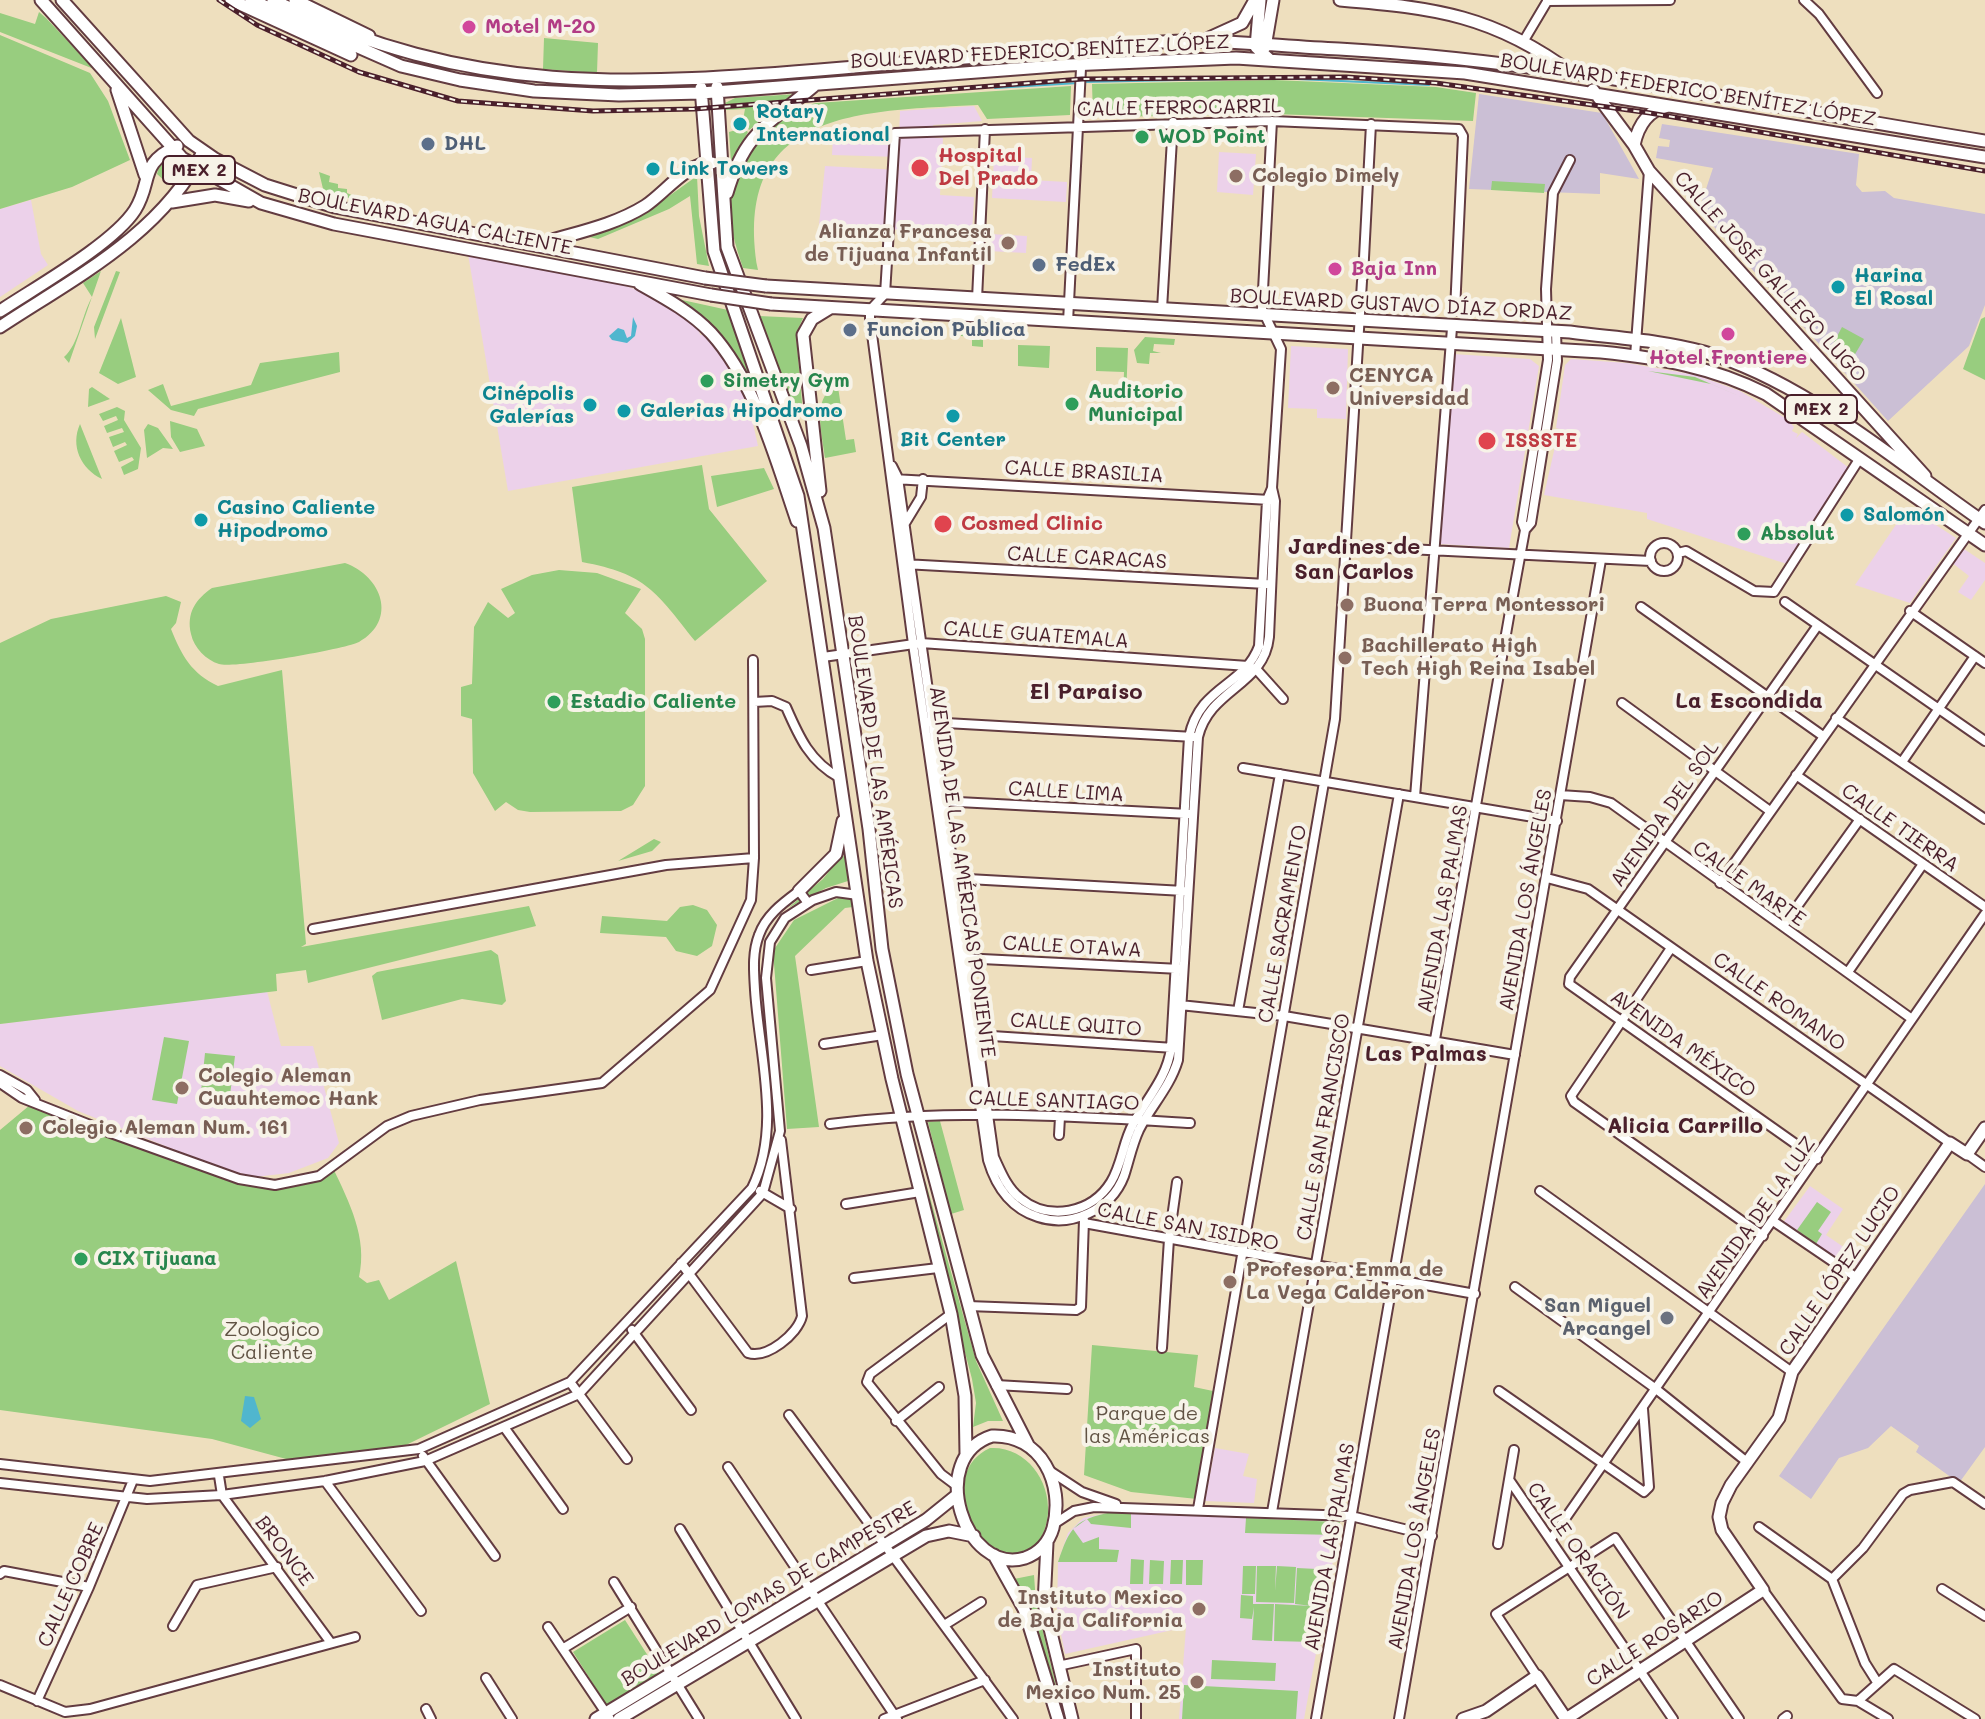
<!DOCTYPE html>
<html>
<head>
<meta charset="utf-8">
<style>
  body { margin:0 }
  canvas { display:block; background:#eedfbe }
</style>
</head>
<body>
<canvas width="1985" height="1719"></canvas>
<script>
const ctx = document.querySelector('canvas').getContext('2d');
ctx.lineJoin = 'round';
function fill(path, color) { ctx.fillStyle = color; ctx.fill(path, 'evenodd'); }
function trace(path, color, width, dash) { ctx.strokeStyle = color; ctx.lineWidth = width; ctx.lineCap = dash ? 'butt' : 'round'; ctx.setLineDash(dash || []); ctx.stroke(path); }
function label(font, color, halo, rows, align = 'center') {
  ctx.font = font + ' Mali,sans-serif'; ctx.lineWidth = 8; ctx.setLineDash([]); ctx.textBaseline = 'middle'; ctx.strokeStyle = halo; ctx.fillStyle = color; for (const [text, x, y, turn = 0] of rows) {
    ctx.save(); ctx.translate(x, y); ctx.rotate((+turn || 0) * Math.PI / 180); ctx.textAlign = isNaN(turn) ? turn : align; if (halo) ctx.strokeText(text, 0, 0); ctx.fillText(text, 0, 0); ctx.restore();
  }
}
fill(new Path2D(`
  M974,106L982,121L933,125L935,138H943L940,195L974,197L972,234L819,225L825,166L899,170V157L832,155L833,134L856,132L899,137L900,111Z
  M1219,152L1256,154L1253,195L1217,192Z
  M994,156L1032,158L1031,180L1067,182L1066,202L992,198Z
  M31,200L41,254L48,265L0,297V209Z
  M989,234L1027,236L1026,253L988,251Z
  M468,254L605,279L661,298L698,324L700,335L706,334L735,376L739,375L742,393L746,392L758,446L508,491Z
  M1291,346L1348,349L1346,419L1317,418V409L1288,408Z
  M1453,354L1530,359L1539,366L1509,548L1439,544Z
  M1571,359L1627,363L1696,375L1740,391L1787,419L1794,427L1792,431L1798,434L1796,438L1802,432L1849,468L1787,564L1647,519V513L1544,495L1559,429L1556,428L1565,365Z
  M1908,507L1956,538L1910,603L1855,585Z
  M1961,547L1985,563V580L1971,600L1958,592L1969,576L1951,562Z
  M267,991L281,1046H313L339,1143L328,1158L289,1173L255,1177L220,1168L78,1111L0,1066V1024Z
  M1810,1186L1843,1209L1826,1235L1861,1259L1849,1275L1780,1227Z
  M1215,1448L1249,1454L1243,1476L1257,1479L1254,1503L1205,1501Z
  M1112,1512L1340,1522L1304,1719H1179L1186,1627L1065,1654L1057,1614L1058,1562L1068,1533L1083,1518Z`), '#ecd1ea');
fill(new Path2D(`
  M1479,94L1602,113L1639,179L1600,173V194L1469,189Z
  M1662,124L1859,154L1856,185L1862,192L1885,191L1894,198L1985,214V305L1969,346L1888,421L1699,210L1713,168L1656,158L1658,146L1669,147L1670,140L1659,138Z
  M1985,1184V1447L1959,1483L1916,1452L1919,1446L1891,1426L1868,1448L1839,1458L1811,1499L1779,1476Z`), '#cbbfd5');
fill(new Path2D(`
  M39,12L46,18L94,69L0,32V13L35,24Z
  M0,35L90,73L108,101L130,160L72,187L0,209Z
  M544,38L598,43L597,73L543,69Z
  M1274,80L1436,87L1476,93L1473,121L1273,114L1102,117L1093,115L1092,84Z
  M1071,86L1070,115L987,119L978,105C859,111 731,110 758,270L743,268C736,247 728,223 730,201C733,156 774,113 816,103Z
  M797,94L749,130L743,120L745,109L726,110L725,103L735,98Z
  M743,128L748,132L731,163L729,132Z
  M168,161L171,162L165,172L172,176L178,167L181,172L176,182L168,184L157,174L159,166Z
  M319,172L330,176L329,182L338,184V188L347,189V193L367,202L324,193Z
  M697,176L699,216L709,266L697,264L690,196L669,209L598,239L589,237L655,206Z
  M1492,181L1545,184L1544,193L1491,190Z
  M101,271L69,363L64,357C79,344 81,317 92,297L83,283Z
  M116,271L120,272L95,339L94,327Z
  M673,298L728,310L758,390L716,331Z
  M759,316L803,318L796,334L803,414L796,415Z
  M1985,317V380L1963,369L1981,319Z
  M121,318L136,377L118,384L99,373Z
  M1842,327L1864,339L1848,366L1833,344Z
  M961,329L983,330V347L972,346V337L961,336Z
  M1145,337L1175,339L1174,345L1154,344L1153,351L1161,353H1150L1149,364L1137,363L1134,350Z
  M1018,345L1050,346L1049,368L1018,366Z
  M1096,347L1128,348L1126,396H1123L1124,372L1096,371Z
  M339,352L340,372L198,409L194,416L171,410L148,390L163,384L171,406L251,385L260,363Z
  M1648,371L1695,377L1755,403L1711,384Z
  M92,387L110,399L88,407L89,389Z
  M838,387L846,440L854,439L856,452L825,458C823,437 810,393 838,387Z
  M117,407L125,411L124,420L141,448L138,469L124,475L121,467L134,460L132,457L119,462L114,451L127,445L125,442L113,447L109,437L124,432L122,428L107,433L104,426L118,420L116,416L103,421L99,414Z
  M170,421L197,429L205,446L180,452L171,437Z
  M80,424L102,479C81,469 70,446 80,424Z
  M148,424L158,428L173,449L163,448L147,458L144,430Z
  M702,465L709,509L767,581L695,641C656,592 647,574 582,562L572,487Z
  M764,468L774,489L717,507L711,476Z
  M345,563C382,576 398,620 359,642C346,649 232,669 219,664C206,660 194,648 191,634C186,613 196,599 212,588Z
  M559,570L597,573L641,589L625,613L642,629L645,639V786L633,805L621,811L530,812L518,810L506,802L495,811L473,773L472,719L461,716V687L472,684L474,627L488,602L508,618L515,613L501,589L532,575Z
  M166,596L181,602L176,623L171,629C182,656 191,673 218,686L282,670L306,944L301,947L529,906L536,926L308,983L306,970L276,974L277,991L0,1024V643L51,619Z
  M654,839L661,842L652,851L618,861Z
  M842,855L847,859L848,881L826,888L788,908L823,879Z
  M842,896L851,899L853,907L845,908L795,956L819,1127L787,1129L773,951L794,920Z
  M693,905L707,910L717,925L712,946L697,956L676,951L666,937L600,933L602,916L667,921L680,907Z
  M491,950L498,955L506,1001L502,1005L462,999L382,1020L372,976L377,972Z
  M164,1037L189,1041L177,1104L152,1100Z
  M205,1053L235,1056L230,1095L201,1092Z
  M36,1100L239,1180L275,1186L333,1168C349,1202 368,1238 359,1277L367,1283L379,1280L389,1300L456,1261L490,1404L406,1445L290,1460L212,1439L0,1410V1130Z
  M940,1121L964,1210L951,1214L928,1122Z
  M915,1161L926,1183L976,1361L1003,1421H988L973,1427L976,1403L972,1379Z
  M1817,1202L1831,1212L1818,1231L1822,1234L1816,1244L1797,1230Z
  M1092,1345L1198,1355L1194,1387L1213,1391L1197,1499L1131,1492L1084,1475Z
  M990,1448C1025,1446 1050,1479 1048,1513C1047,1525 1043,1536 1036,1546C1001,1597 923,1479 990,1448Z
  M1112,1512L1131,1513V1528L1091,1524L1087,1519L1073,1529L1083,1543L1099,1537V1549L1119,1550L1117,1562H1058C1070,1527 1074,1520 1112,1512Z
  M1246,1518L1339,1522H1340L1337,1535L1245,1533Z
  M1131,1559L1144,1560L1143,1584H1130Z
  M1150,1560L1164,1561L1163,1584H1149Z
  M1171,1560H1183L1182,1584H1170Z
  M1186,1560H1203L1202,1585H1186Z
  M1243,1566H1256L1255,1594H1242Z
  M1257,1566H1276L1275,1591L1277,1566L1296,1567L1294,1603L1256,1602Z
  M1297,1568L1317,1569L1313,1642L1274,1641L1275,1604L1312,1606L1295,1604Z
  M1034,1575L1036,1603L1064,1719L1029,1605L1014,1579Z
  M1241,1595L1253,1596V1604H1274L1272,1641L1252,1640L1254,1607L1252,1619L1240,1618Z
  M625,1620L659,1673L607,1706L573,1652Z
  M1212,1660L1276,1663L1275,1681L1211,1679Z
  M1184,1685L1298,1691L1296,1719H1182Z`), '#98cd7f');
fill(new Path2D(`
  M633,317L637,326L635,336L627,343L612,340L609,336L618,328L624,330L627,338L631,336Z
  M245,1396L254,1397L261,1419L250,1428L241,1421Z`), '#50b6ce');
trace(new Path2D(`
  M1084,82L1275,78L1429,85
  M995,88L1078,83`), '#50b6ce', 2);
const minor = new Path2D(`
  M1804,0L1819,14L1877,93
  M1547,1L1670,0
  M1523,42L1548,0
  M1272,121L1262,309L1281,349L1272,488L1275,501L1269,637C1264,686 1210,688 1198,737L1178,1060C1170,1087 1151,1106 1139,1130C1132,1145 1129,1161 1124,1176C1111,1210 1071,1228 1038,1217C1010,1208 996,1187 988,1160L913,644L870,319V310L885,294L895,133L1272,121L1459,129L1463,136L1455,311
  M1363,277L1371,124
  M977,299L985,129
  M1162,309L1173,122
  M1068,322L1082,49
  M1635,356L1649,171
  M892,466L898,478L994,1157C1001,1172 1007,1188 1020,1198C1049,1222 1092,1213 1111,1182C1122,1164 1123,1142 1133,1124C1147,1098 1167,1078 1171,1048L1189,737C1200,685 1244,687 1259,646L1267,500L1272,488
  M893,479L1270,500
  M904,525L921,497L923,479
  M1525,530L1522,522L1548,360L1546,289L1553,193L1570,160
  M1650 557a14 14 0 1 1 28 0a14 14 0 1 1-28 0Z
  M1347,546L1651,561
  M1678,553L1686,551L1754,591L1774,592L1860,458
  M904,564L1266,584
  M1785,602L1985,741
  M1641,607L1823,736
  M1910,611L1985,663
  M823,657L921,643L1248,666L1257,670L1283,699
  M754,702L772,701L786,707C799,737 810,762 840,778
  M1622,703L1770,811
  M1836,718L1985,819
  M928,722L1194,737
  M1902,762L1975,656
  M1243,768L1557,821
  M1796,775L1985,907
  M1560,795L1590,797L1611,803L1912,1019
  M1415,797L1452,328
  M939,801L1189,814
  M950,878L1184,891
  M1547,878L1588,889L1950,1143
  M1720,883L1985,510
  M1783,926L1860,819
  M313,929L666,865L754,858
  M1671,948L1571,1096L1574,1102L1763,1236
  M962,958L1180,969
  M811,970L867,961
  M1848,972L1923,864
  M1180,1005L1284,1016L1515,1055
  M1238,1011L1280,774
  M977,1035L1174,1048
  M824,1044L883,1035
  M0,1075L27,1090L35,1100
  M0,1083L22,1098L108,1132L239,1179L275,1185L319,1176L387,1126L411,1116L480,1100L602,1083L710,990L751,900L754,858L753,660
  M830,1124C950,1108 1070,1116 1190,1123
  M1059,1135L1060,1117
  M1967,1154L1985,1167
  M1817,1159L1569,984L1570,977L1818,625
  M760,1191L791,1209
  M1540,1191L1792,1372
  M846,1204L920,1192
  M1773,1221L1857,1278
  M1084,1223L1475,1294
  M681,1263L748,1353C767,1359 798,1334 802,1316L781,1140
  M854,1278L938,1268
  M1515,1287L1656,1389L1747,1462
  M968,1306L1076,1310L1081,1307L1084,1220
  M951,1314L870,1374L867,1382L941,1474L957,1486
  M632,1330L691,1410
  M1162,1348L1169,1239L1177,1182
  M570,1382L627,1459
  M996,1385L1067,1389
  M1499,1391L1644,1492L1649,1487L1643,1409
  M789,1415L1013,1719
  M896,1421L939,1387
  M504,1427L563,1509
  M423,1456L495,1556
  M0,1464L150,1481L419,1449L570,1382L752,1188C782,1127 759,1055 755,990C754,972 752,953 759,935C766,915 783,903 799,891L808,903
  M728,1467L897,1719
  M1050,1471L1082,1492L1116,1504
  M219,1476L222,1495L331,1643
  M325,1481L421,1611
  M1510,1481L1673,1719
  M0,1483L147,1499L222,1495L325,1481L425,1461L579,1394L763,1193L780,1131L766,978L770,942L785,918L813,900L836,892L858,895
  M1198,1509L1335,719L1362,281
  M1272,1512L1399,794
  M1054,1524L1074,1511L1094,1507L1351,1516L1432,1536
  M1759,1527L1832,1579L1865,1663L1877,1682
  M680,1529L796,1719
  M1551,1539L1985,914
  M1498,1544L1514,1450
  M0,1574L4,1571L89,1587
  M1832,1579L1863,1548L1903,1494L1910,1490L1953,1482L1985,1504
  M614,1582L699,1719
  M1942,1589L1985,1616
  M1763,1590L1842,1699L1858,1701
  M946,1624L981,1602
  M173,1626L197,1585L277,1567
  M548,1627L610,1719
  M564,1648L631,1607
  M1058,1666L1136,1649V1719
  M1537,1676L1496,1614L1615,1538L1739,1719
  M486,1678L512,1719
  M0,1685L65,1712L90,1709L355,1637
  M37,1701L89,1587L133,1480
  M1858,1701L1894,1669L1975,1719
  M1858,1701L1888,1719
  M426,1709L431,1719
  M884,1719L985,1680
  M1316,1719L1509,617L1525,530L1531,523L1557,361L1556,332
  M1399,1719L1601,560
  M1783,1719L1787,1716`);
const major = new Path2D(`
  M41,0L182,158L261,203L334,224L711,295
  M62,0L189,141L215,159L265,185L335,207L705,278
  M231,0L351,55
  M251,0L401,66L460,80L534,91L619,95L701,93L1069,65L1236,58L1465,73L1985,157
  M273,0C470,97 631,86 843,68C919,61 994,56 1069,50C1110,47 1150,41 1191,41C1240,41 1289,47 1339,49C1556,61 1770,107 1985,141
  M295,0L369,36
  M1260,0L1256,47L1270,60
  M1340,0C1435,8 1494,15 1573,74
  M1209,38L1242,23L1255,0
  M1265,47L1273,0
  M717,87L727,247L801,446L824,528L869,829L882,949L907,1074L982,1355L1028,1445
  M701,88L714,251L798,496L867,961L892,1079L951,1314L965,1396L966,1454
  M117,90L145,175
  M1593,90L1634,145L1649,171L1925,476
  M1634,145C1638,126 1648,110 1668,106
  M727,193C745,131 769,124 815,85
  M172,202L215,195L249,201
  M539,244C574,233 613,226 645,206C665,193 687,162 712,163
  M640,284C665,298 691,312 711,333C755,381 776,460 797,521
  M766,286L1570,332C1615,338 1661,340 1704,352C1805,381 1899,464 1985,523
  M771,304L1601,352C1659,358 1713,367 1766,394L1985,545
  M0,311C36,287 113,244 135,210C153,181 138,164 177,146
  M0,327C76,277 160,235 203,152
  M820,491L803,335L812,319L830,308
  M799,891L836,854L843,821
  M992,1436C1041,1434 1065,1484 1053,1528C1049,1542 1039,1553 1025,1558C964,1576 926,1457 992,1436Z
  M1047,1543L1044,1604L1072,1719
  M994,1555L1024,1609L1058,1719
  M596,1719L926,1520L957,1495
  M619,1719L926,1536L949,1531L974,1536
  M1463,1719L1486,1711L1537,1676L1566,1719
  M1566,1719L1763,1590L1722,1530L1719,1517L1722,1503L1731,1485L1779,1418L1792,1372L1950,1143L1967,1154L1985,1128`);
trace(minor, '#633c41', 12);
trace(major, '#633c41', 15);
trace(minor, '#fff', 8);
trace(major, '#fff', 11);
const rail = new Path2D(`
  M219,0L257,25L359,72L458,101L593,111L694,109L1082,79L1346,77L1436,83L1650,113L1985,171`);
trace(rail, '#4a1f2b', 5);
trace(rail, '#f7f3e8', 2, [6]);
const majorBridge = new Path2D(`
  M705,278L766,286
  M711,295L771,304`);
trace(majorBridge, '#633c41', 15, []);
trace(majorBridge, '#fff', 11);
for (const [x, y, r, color] of [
  [469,27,8,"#d1479c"],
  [740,124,8,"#0f9aa8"],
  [1142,137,8,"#2e9e5b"],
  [428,144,8,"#5c6f8a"],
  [920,168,10,"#e0444e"],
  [653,169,8,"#0f9aa8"],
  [1236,176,8,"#8d6e63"],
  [1008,243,8,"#8d6e63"],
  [1039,265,8,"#5c6f8a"],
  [1335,269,8,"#d1479c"],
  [1838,287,8,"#0f9aa8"],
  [850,330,8,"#5c6f8a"],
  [1728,334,8,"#d1479c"],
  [707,381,8,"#2e9e5b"],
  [1333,388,8,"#8d6e63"],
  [1072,404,8,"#2e9e5b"],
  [590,405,8,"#0f9aa8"],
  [624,411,8,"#0f9aa8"],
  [953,416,8,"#0f9aa8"],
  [1487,441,10,"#e0444e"],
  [1847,515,8,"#0f9aa8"],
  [201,520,8,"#0f9aa8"],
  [943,524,10,"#e0444e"],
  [1744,534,8,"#2e9e5b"],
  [1347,605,8,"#8d6e63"],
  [1345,658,8,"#8d6e63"],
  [554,702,8,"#2e9e5b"],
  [182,1088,8,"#8d6e63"],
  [26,1128,8,"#8d6e63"],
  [81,1259,8,"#2e9e5b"],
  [1230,1282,8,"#8d6e63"],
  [1667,1318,8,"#6b7280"],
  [1199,1609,8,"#8d6e63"],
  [1197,1682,8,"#8d6e63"]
]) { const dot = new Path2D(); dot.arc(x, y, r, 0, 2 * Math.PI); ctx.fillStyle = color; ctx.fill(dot); trace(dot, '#f7f3e8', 3); }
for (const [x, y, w] of [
  [199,170,72],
  [1821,409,72]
]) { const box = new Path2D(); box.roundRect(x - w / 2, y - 14, w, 28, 6); ctx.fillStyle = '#f7f3e8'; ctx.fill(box); trace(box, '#4a1f2b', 2); }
label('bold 18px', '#4a1f2b', null, [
  ["MEX 2",199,170],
  ["MEX 2",1821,409]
]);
label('bold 20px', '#b23c85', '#f7f3e8', [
  ["Motel M-20",485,27],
  ["Baja Inn",1351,269],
  ["Hotel Frontiere",1728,358,"center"]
], 'left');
label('20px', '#4a1f2b', '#f7f3e8', [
  ["BOULEVARD FEDERICO BENÍTEZ LÓPEZ",1040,52,-3],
  ["BOULEVARD FEDERICO BENÍTEZ LÓPEZ",1688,90,9],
  ["CALLE FERROCARRIL",1179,108,-1],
  ["BOULEVARD AGUA CALIENTE",435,222,11],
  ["CALLE JOSÉ GALLEGO LUGO",1770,277,48],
  ["BOULEVARD GUSTAVO DÍAZ ORDAZ",1401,305,3],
  ["CALLE BRASILIA",1084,472,3],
  ["CALLE CARACAS",1087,558,3],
  ["CALLE GUATEMALA",1036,635,4],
  ["BOULEVARD DE LAS AMÉRICAS",875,762,82],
  ["CALLE LIMA",1066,792,3],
  ["AVENIDA DEL SOL",1665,814,-55],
  ["CALLE TIERRA",1900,828,35],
  ["AVENIDA DE LAS AMÉRICAS PONIENTE",962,872,82],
  ["CALLE MARTE",1749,884,35],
  ["AVENIDA LOS ÁNGELES",1526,900,-80],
  ["AVENIDA LAS PALMAS",1443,909,-80],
  ["CALLE SACRAMENTO",1283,924,-80],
  ["CALLE OTAWA",1072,947,3],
  ["CALLE ROMANO",1779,1002,35],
  ["CALLE QUITO",1076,1025,4],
  ["AVENIDA MÉXICO",1683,1044,35],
  ["CALLE SANTIAGO",1054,1101,2],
  ["CALLE SAN FRANCISCO",1324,1127,-80],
  ["AVENIDA DE LA LUZ",1756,1218,-55],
  ["CALLE SAN ISIDRO",1188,1227,11],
  ["CALLE LÓPEZ LUCIO",1840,1271,-56],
  ["AVENIDA LOS ÁNGELES",1415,1539,-80],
  ["AVENIDA LAS PALMAS",1330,1547,-80],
  ["BRONCE",284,1551,53],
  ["CALLE ORACIÓN",1578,1551,55],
  ["CALLE COBRE",71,1585,-66],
  ["BOULEVARD LOMAS DE CAMPESTRE",769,1594,-31],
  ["CALLE ROSARIO",1655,1639,-33]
]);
label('bold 20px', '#0d838f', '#f7f3e8', [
  ["Rotary",756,112],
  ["International",756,135],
  ["Link Towers",669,169],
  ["Harina",1854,276],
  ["El Rosal",1854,299],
  ["Cinépolis",574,394,"right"],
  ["Galerías",574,417,"right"],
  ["Galerias Hipodromo",640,411],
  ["Bit Center",953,440,"center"],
  ["Casino Caliente",217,508],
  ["Hipodromo",217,531],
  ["Salomón",1863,515]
], 'left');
label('bold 20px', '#27864d', '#f7f3e8', [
  ["WOD Point",1158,137],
  ["Simetry Gym",723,381],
  ["Auditorio",1088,392],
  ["Municipal",1088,415],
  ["Absolut",1760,534],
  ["Estadio Caliente",570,702],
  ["CIX Tijuana",97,1259]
], 'left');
label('bold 20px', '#4e5e75', '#f7f3e8', [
  ["DHL",444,144],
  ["FedEx",1055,265],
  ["Funcion Publica",866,330]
], 'left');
label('bold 20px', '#be3a42', '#f7f3e8', [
  ["Hospital",938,156],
  ["Del Prado",938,179],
  ["ISSSTE",1505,441],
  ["Cosmed Clinic",961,524]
], 'left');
label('bold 20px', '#785e54', '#f7f3e8', [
  ["Colegio Dimely",1252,176],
  ["Alianza Francesa",992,232,"right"],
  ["de Tijuana Infantil",992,255,"right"],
  ["CENYCA",1349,376],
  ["Universidad",1349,399],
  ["Buona Terra Montessori",1363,605],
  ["Bachillerato High",1361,646],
  ["Tech High Reina Isabel",1361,669],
  ["Colegio Aleman",198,1076],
  ["Cuauhtemoc Hank",198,1099],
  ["Colegio Aleman Num. 161",42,1128],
  ["Profesora Emma de",1246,1270],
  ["La Vega Calderon",1246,1293],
  ["Instituto Mexico",1183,1598,"right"],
  ["de Baja California",1183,1621,"right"],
  ["Instituto",1181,1670,"right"],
  ["Mexico Num. 25",1181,1693,"right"]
], 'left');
label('bold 20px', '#5b616d', '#f7f3e8', [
  ["San Miguel",1651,1306],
  ["Arcangel",1651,1329]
], 'right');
label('20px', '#615344', '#f7f3e8', [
  ["Zoologico",272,1330],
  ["Caliente",272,1353],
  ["Parque de",1147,1414],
  ["las Américas",1147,1437]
]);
label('bold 22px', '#4a1f2b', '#f7f3e8', [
  ["Jardines de",1354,547],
  ["San Carlos",1354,572],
  ["El Paraiso",1086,692],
  ["La Escondida",1749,701],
  ["Las Palmas",1426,1054],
  ["Alicia Carrillo",1685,1126]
]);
</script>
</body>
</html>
